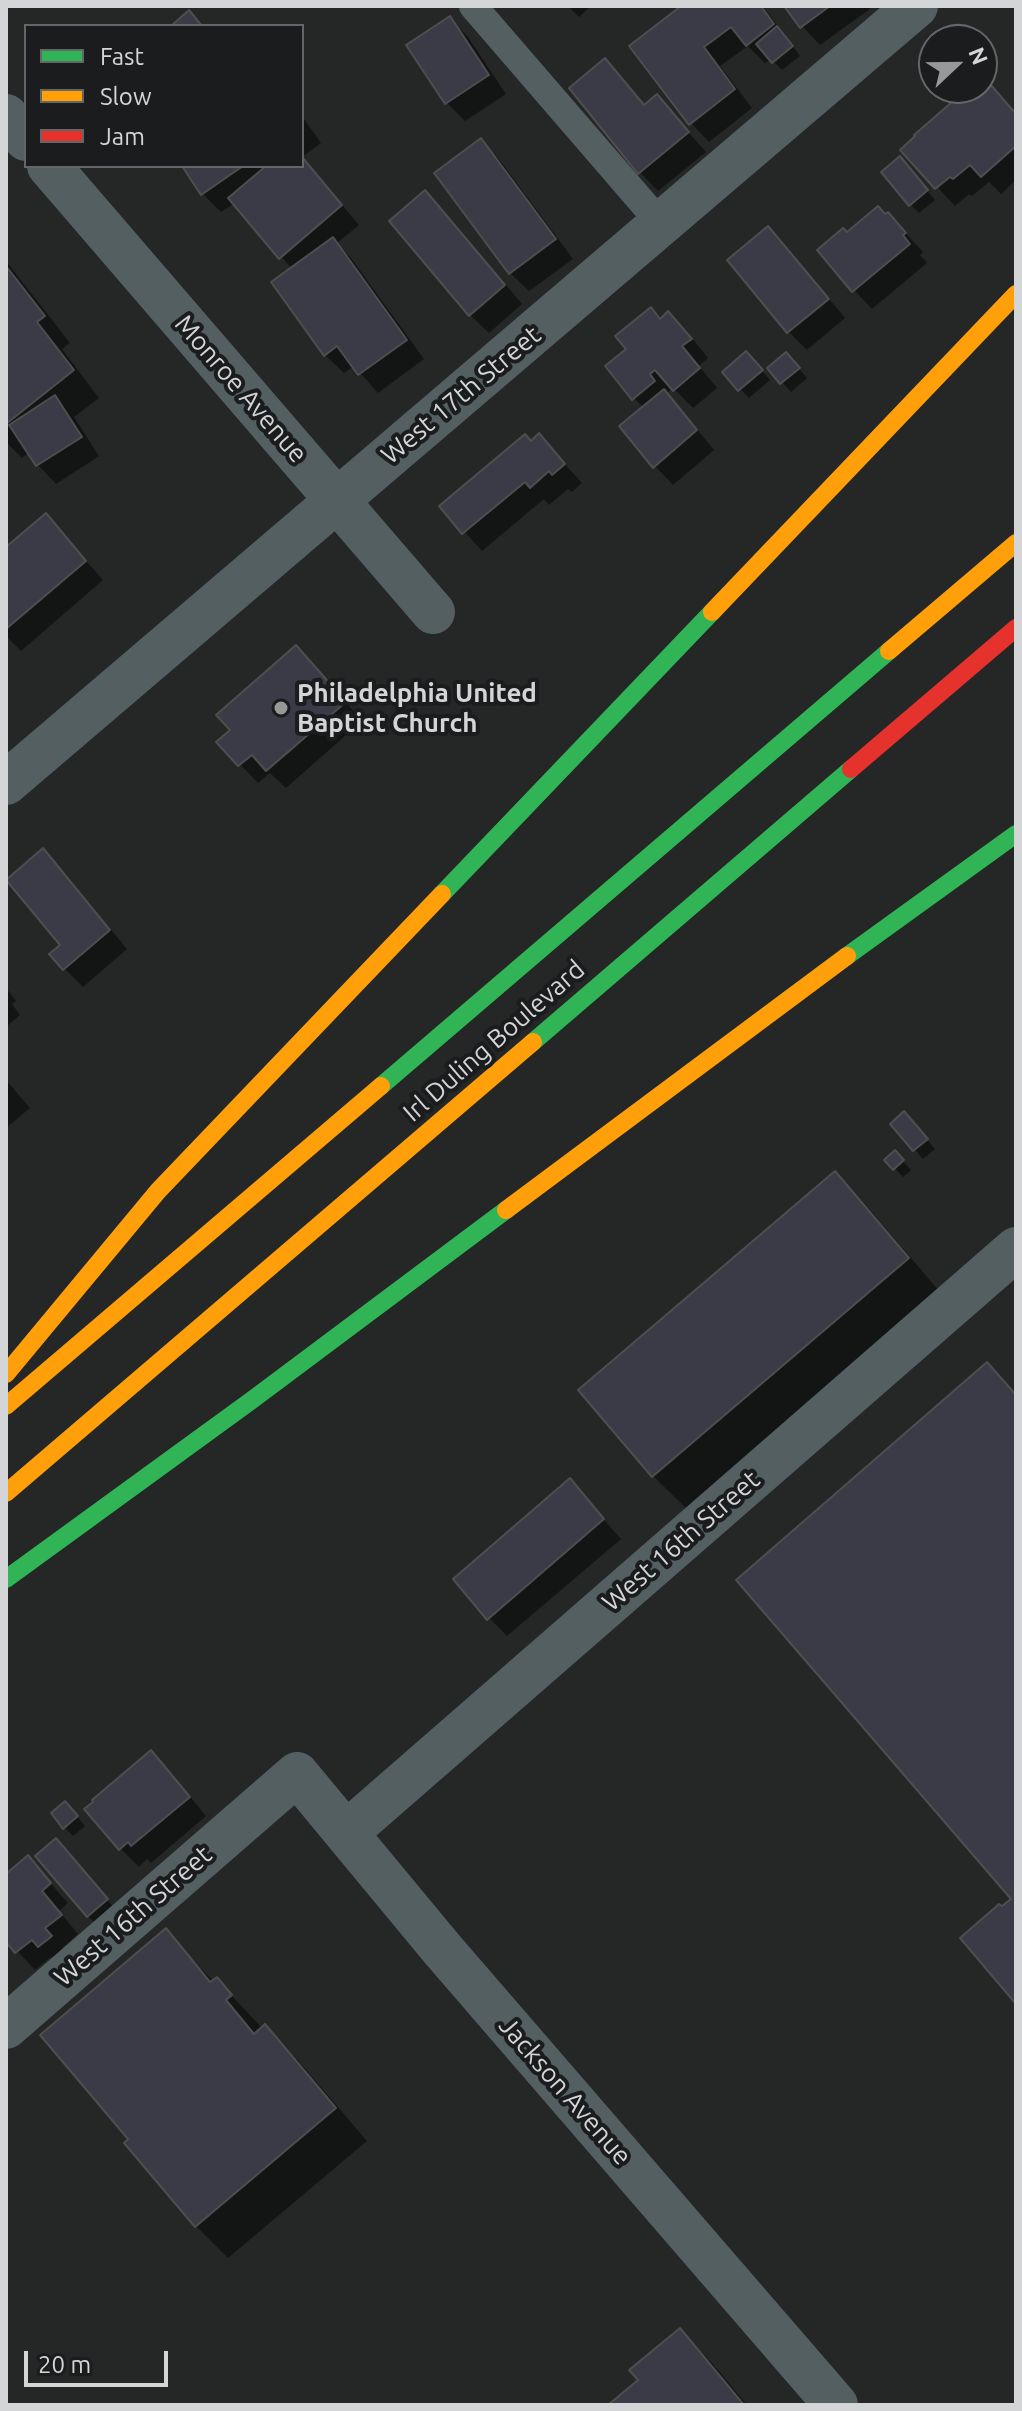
<!DOCTYPE html>
<html>
<head>
<meta charset="utf-8">
<style>
  body { margin:0 }
  #map { position:relative; width:1022px; height:2411px; overflow:hidden; background:#252626; font-family:Ubuntu,sans-serif }
  canvas { display:block }
  .frame { position:absolute; inset:0; border:8px solid #d4d5d6; pointer-events:none }
  .legend { position:absolute; left:24px; top:24px; width:280px; height:144px; box-sizing:border-box; background:#1a1c1e; border:2px solid #646668; margin:0; padding:10px 14px; list-style:none; font-size:24px; color:#d4d5d6 }
  .legend li { display:flex; align-items:center; gap:16px; height:40px }
  .legend b { width:40px; border:2px solid #646668 }
  .north { position:absolute; left:918px; top:24px; width:80px; height:80px; box-sizing:border-box; background:#1a1c1e; border:2px solid #646668; border-radius:50%; rotate:68deg; font-size:22px; font-weight:700; line-height:32px; text-align:center; color:#d4d5d6 }
  .north::after { content:''; display:block; margin:auto; width:28px; height:36px; background:#979898; clip-path:polygon(50% 0,100% 100%,50% 72%,0 100%) }
  .scale { position:absolute; left:24px; top:2351px; width:144px; height:36px; box-sizing:border-box; border:4px solid #d4d5d6; border-top:0; padding-left:10px; font-size:24px; line-height:28px; white-space:nowrap; color:#d4d5d6; -webkit-text-stroke:6px #1a1c1e; paint-order:stroke }
</style>
</head>
<body>
<div id="map">
<canvas width="1022" height="2411"></canvas>
<div class="frame"></div>
<ul class="legend">
<li><b style="height:10px;background:#30b455"></b>Fast</li>
<li><b style="height:10px;background:#ff9f0a"></b>Slow</li>
<li><b style="height:10px;background:#e5322d"></b>Jam</li>
</ul>
<div class="north">N</div>
<div class="scale">20 m</div>
</div>
<script>
const ctx = document.querySelector('canvas').getContext('2d');
ctx.lineJoin = 'round';
function fill(path, color) { ctx.fillStyle = color; ctx.fill(path, 'evenodd'); }
function trace(path, color, width, dash) { ctx.strokeStyle = color; ctx.lineWidth = width; ctx.lineCap = dash ? 'butt' : 'round'; ctx.setLineDash(dash || []); ctx.stroke(path); }
function label(font, color, halo, rows, align = 'center') {
  ctx.font = font + ' Ubuntu,sans-serif'; ctx.lineWidth = 8; ctx.setLineDash([]); ctx.textBaseline = 'middle'; ctx.strokeStyle = halo; ctx.fillStyle = color; for (const [text, x, y, turn = 0] of rows) {
    ctx.save(); ctx.translate(x, y); ctx.rotate((+turn || 0) * Math.PI / 180); ctx.textAlign = isNaN(turn) ? turn : align; if (halo) ctx.strokeText(text, 0, 0); ctx.fillText(text, 0, 0); ctx.restore();
  }
}
fill(new Path2D(`
  M568,6H591L579,17Z
  M685,6H763L800,56L782,70L771,59L765,63L748,46L720,66L752,108L709,142L691,123Z
  M786,6H874L820,45L802,26Z
  M450,19L468,37L506,94L465,121L447,103Z
  M605,60L645,106L657,97L706,152L658,191L640,172Z
  M984,79L1016,114V180L1001,194L989,182L972,196L969,194L955,206L903,150L973,88H982Z
  M302,116L321,143L302,157Z
  M481,141L499,159L573,259L529,291L510,273Z
  M302,157L359,225L337,243L351,258L424,359L378,393L354,366L344,373L325,355L273,282L292,269L235,203L221,212L203,194L184,166H302Z
  M909,168L935,200L919,213L910,204Z
  M425,193L443,211L522,304L489,333L470,315Z
  M888,214L923,252L920,255L927,263L872,309L854,290L847,235Z
  M768,228L786,247L845,318L807,350L789,332L730,261Z
  M6,261L70,343L62,349L99,398L74,417L99,456L56,484L38,465L29,452L22,458L6,442Z
  M651,309L661,320L668,314L687,332L708,358L699,366L717,388L693,408L673,388L667,393L714,450L673,485L655,466L644,408L634,398L629,349Z
  M755,363L770,380L749,398L740,389Z
  M795,364L807,378L791,392L782,382Z
  M539,436L582,483L572,492L568,489L549,505L544,499L482,551L442,507Z
  M46,516L103,580L21,651L6,636V550Z
  M314,666L362,721L286,788L270,773L258,783L219,742Z
  M43,851L61,869L127,949L83,987L64,968Z
  M6,988L16,1001L12,1004L20,1015L6,1027Z
  M6,1080L30,1108L6,1128Z
  M913,1123L935,1149L923,1159L893,1124Z
  M895,1153L911,1170L903,1177L887,1160Z
  M835,1174L867,1206L939,1291L686,1508L653,1476Z
  M570,1481L621,1539L507,1636L489,1618Z
  M151,1753L169,1771L206,1816L151,1863L147,1859L139,1867L120,1848Z
  M74,1812L85,1826L73,1836L65,1828Z
  M65,1849L115,1909L97,1925L88,1916Z
  M28,1858L68,1903L59,1911L78,1934L62,1948L69,1955L58,1964L51,1957L35,1970L6,1939V1876Z
  M166,1931L214,1982L217,1980L263,2029L265,2027L297,2059L367,2141L228,2258L196,2226L131,2139Z
  M680,2330L712,2363L747,2405H611L641,2380Z`), '#0007');
const building = new Path2D(`
  M681,6H761L774,24L746,46L731,27L704,47L735,89L689,125L629,46Z
  M784,6H830L800,28Z
  M189,10L202,26H171Z
  M450,16L489,75L445,104L406,45Z
  M777,26L793,46L772,63L756,44Z
  M605,58L644,105L657,94L689,132L638,174L569,88Z
  M984,77L1016,114V146L981,177L970,165L953,179L950,177L935,189L900,150L915,136L914,135L968,88H982V78Z
  M481,138L556,239L509,274L434,173Z
  M900,156L928,190L909,206L881,172Z
  M302,157L342,205L279,259L228,198L266,166H302Z
  M182,166H243L201,195Z
  M425,190L505,285L469,316L389,221Z
  M878,206L885,214L888,212L906,233L903,235L910,244L852,292L817,250L843,228L847,232Z
  M768,226L829,299L787,333L727,260Z
  M333,237L407,340L358,375L337,346L324,356L271,282Z
  M6,266L45,316L37,322L74,370L6,424Z
  M651,307L660,319L668,311L692,339L682,346L700,368L673,391L655,370L650,374L655,381L632,400L605,366L626,349L615,336Z
  M746,351L763,370L738,391L722,372Z
  M786,352L800,368L780,384L767,368Z
  M664,389L697,430L653,468L619,426Z
  M55,395L82,437L36,466L9,425Z
  M539,433L565,464L552,475L549,471L530,488L525,482L462,534L439,506L525,434L531,441Z
  M46,513L86,561L6,629V547Z
  M296,645L346,702L266,771L252,755L238,766L216,742L230,730L216,715Z
  M43,848L110,930L63,970L49,954L60,945L6,880Z
  M904,1111L928,1139L913,1151L890,1124Z
  M895,1150L904,1160L893,1170L884,1160Z
  M835,1171L909,1258L652,1477L578,1390Z
  M987,1362L1016,1395V2004L960,1938L999,1904L1002,1906L1011,1899L736,1580Z
  M570,1478L604,1519L487,1620L453,1579Z
  M151,1750L190,1797L131,1846L128,1842L119,1850L84,1809L93,1802L92,1800Z
  M65,1801L78,1816L63,1829L51,1813Z
  M56,1838L108,1899L87,1917L35,1856Z
  M28,1855L51,1883L42,1891L62,1915L45,1928L52,1936L38,1947L32,1940L15,1953L6,1942V1874Z
  M166,1928L210,1982L217,1977L232,1995L226,2000L254,2034L265,2024L336,2108L195,2227L124,2143L128,2139L40,2035Z
  M680,2328L744,2405H608L638,2380L629,2370Z`);
fill(building, '#3a3b46');
trace(building, '#4e4e4f', 2);
trace(new Path2D(`
  M473,6L662,225`), '#535f61', 28);
trace(new Path2D(`
  M6,116L26,139
  M49,166L433,612
  M6,783L916,6
  M346,1833L1016,1249
  M6,2027L297,1774L442,1949L836,2405`), '#535f61', 44);
trace(new Path2D(`
  M442,894L712,612
  M847,956L1016,834
  M533,1042L851,769
  M381,1086L889,651
  M6,1579L252,1400L506,1210`), '#30b455', 18);
trace(new Path2D(`
  M712,612L1016,294
  M889,651L1016,543
  M506,1210L847,956
  M6,1374L158,1191L442,894
  M6,1406L381,1086
  M6,1493L533,1042`), '#ff9f0a', 18);
trace(new Path2D(`
  M851,769L1016,628`), '#e5322d', 18);
for (const [x, y, r, color] of [
  [281,708,8,"#979898"]
]) { const dot = new Path2D(); dot.arc(x, y, r, 0, 2 * Math.PI); ctx.fillStyle = color; ctx.fill(dot); trace(dot, '#1a1c1e', 3); }
label('26px', '#d4d5d6', '#1a1c1e', [
  ["Monroe Avenue",241,389,49],
  ["West 17th Street",461,395,-40],
  ["Irl Duling Boulevard",494,1041,-41],
  ["West 16th Street",681,1541,-41],
  ["West 16th Street",133,1916,-41],
  ["Jackson Avenue",565,2091,49]
]);
label('bold 26px', '#d4d5d6', '#1a1c1e', [
  ["Philadelphia United",297,693],
  ["Baptist Church",297,723]
], 'left');
</script>
</body>
</html>
